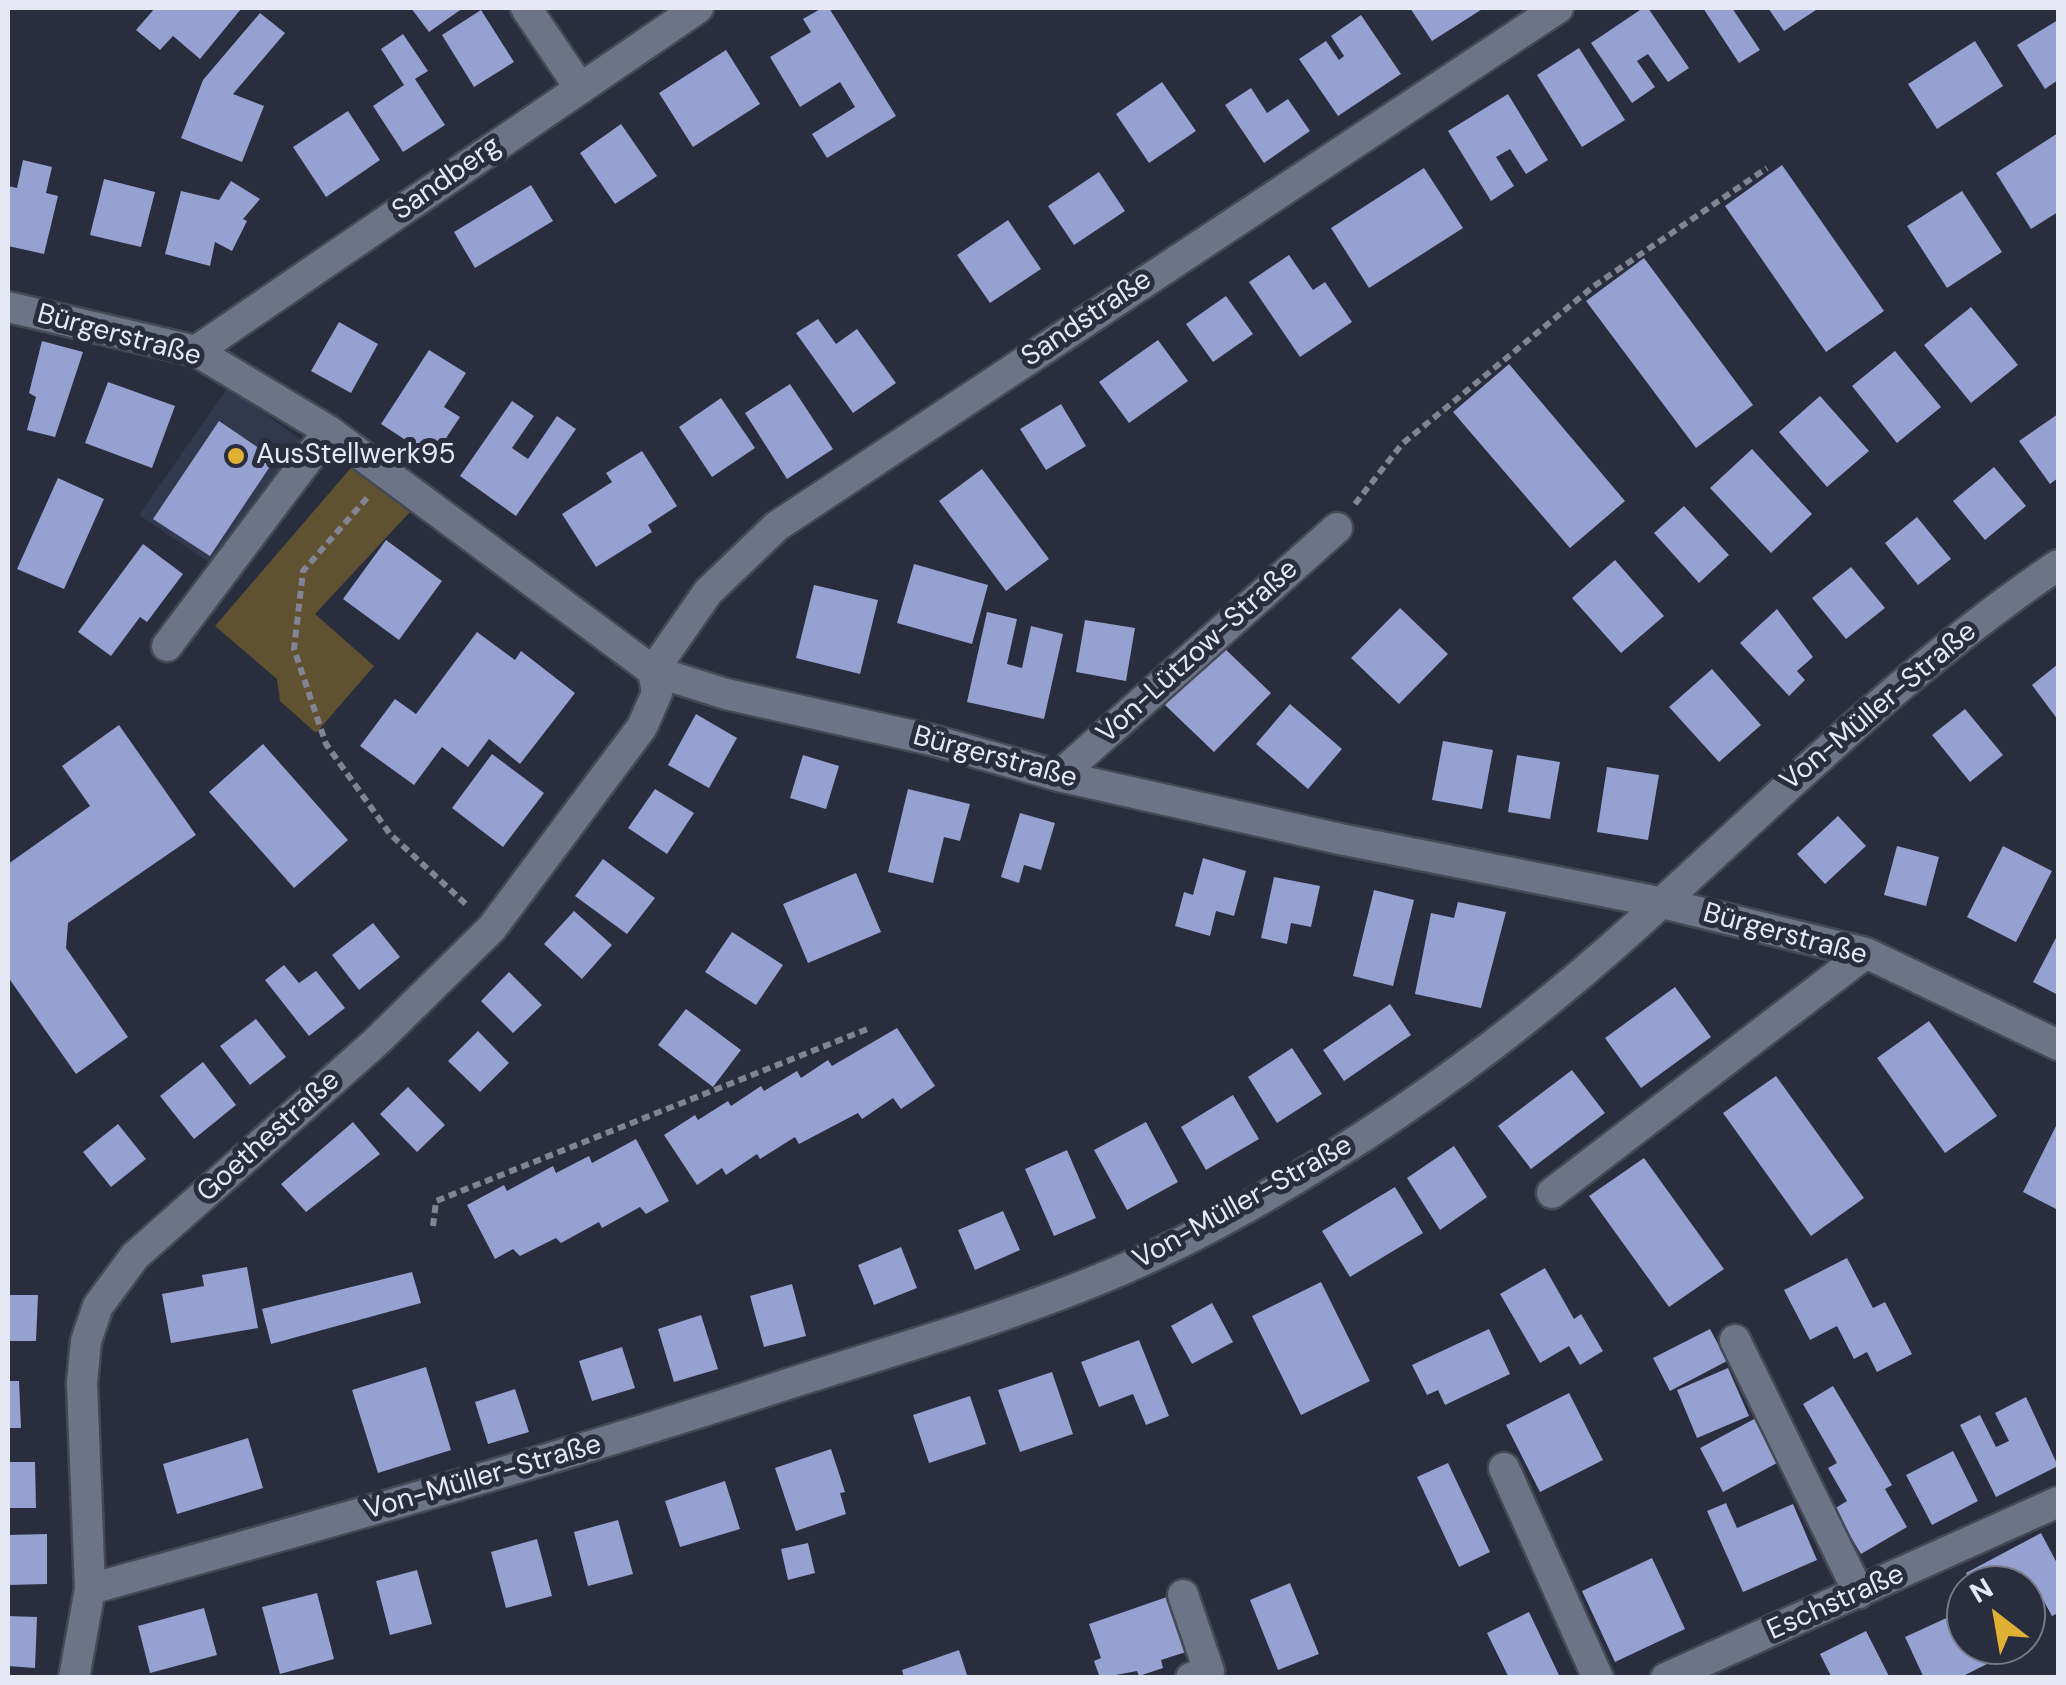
<!DOCTYPE html>
<html>
<head>
<meta charset="utf-8">
<style>
  body { margin:0 }
  #map { position:relative; width:2066px; height:1685px; overflow:hidden; background:#292d3e; font-family:"DM Sans",sans-serif }
  canvas { display:block }
  .frame { position:absolute; inset:0; border:10px solid #e6e9f4; pointer-events:none }
  .north { position:absolute; left:1946px; top:1565px; width:100px; height:100px; box-sizing:border-box; background:#292d3e; border:2px solid #757887; border-radius:50%; rotate:329deg; font-size:28px; font-weight:700; line-height:40px; text-align:center; color:#e6e9f4 }
  .north::after { content:''; display:block; margin:auto; width:35px; height:45px; background:#e0b034; clip-path:polygon(50% 0,100% 100%,50% 72%,0 100%) }
</style>
</head>
<body>
<div id="map">
<canvas width="2066" height="1685"></canvas>
<div class="frame"></div>
<div class="north">N</div>
</div>
<script>
const ctx = document.querySelector('canvas').getContext('2d');
ctx.lineJoin = 'round';
function fill(path, color) { ctx.fillStyle = color; ctx.fill(path, 'evenodd'); }
function trace(path, color, width, dash) { ctx.strokeStyle = color; ctx.lineWidth = width; ctx.lineCap = dash ? 'butt' : 'round'; ctx.setLineDash(dash || []); ctx.stroke(path); }
function label(font, color, halo, rows, align = 'center') {
  ctx.font = font + ' "DM Sans",sans-serif'; ctx.lineWidth = 10; ctx.setLineDash([]); ctx.textBaseline = 'middle'; ctx.strokeStyle = halo; ctx.fillStyle = color; for (const [text, x, y, turn = 0] of rows) {
    ctx.save(); ctx.translate(x, y); ctx.rotate((+turn || 0) * Math.PI / 180); ctx.textAlign = isNaN(turn) ? turn : align; if (halo) ctx.strokeText(text, 0, 0); ctx.fillText(text, 0, 0); ctx.restore();
  }
}
fill(new Path2D(`
  M228,387L307,444L216,567L139,515Z`), '#32384d');
fill(new Path2D(`
  M362,455L421,500L315,614L374,666L316,733L280,701L277,679L215,626Z`), '#605131');
fill(new Path2D(`
  M155,8H239L241,9L200,59L173,36L160,50L136,30Z
  M411,8H463L429,32Z
  M822,8H829L896,116L827,158L812,134L855,107L840,82L800,107L770,57L811,32L803,19Z
  M1410,8H1484L1432,41Z
  M1643,8H1648L1689,68L1668,82L1648,54L1637,61L1655,87L1632,103L1591,43Z
  M1703,8H1732L1760,50L1739,63Z
  M1768,8H1819L1784,31Z
  M481,10L514,62L474,87L442,35Z
  M260,13L285,33L233,94L264,106L242,162L181,138L203,80Z
  M1361,15L1401,74L1338,116L1299,59L1326,41L1339,60L1344,56L1331,36Z
  M2058,20V80L2045,89L2017,45Z
  M403,34L428,71L415,79L445,125L403,152L373,106L404,85L381,49Z
  M1975,41L2003,86L1937,129L1908,84Z
  M1579,48L1625,120L1582,147L1537,75Z
  M726,50L760,104L693,147L659,93Z
  M1162,82L1196,131L1149,163L1116,114Z
  M1251,88L1267,113L1288,99L1310,131L1264,163L1225,105Z
  M1508,94L1548,160L1526,174L1510,149L1496,157L1514,186L1491,201L1448,131Z
  M348,111L380,160L326,197L293,147Z
  M621,124L657,176L615,204L580,153Z
  M2058,133V212L2031,229L1996,173Z
  M23,160L52,167L46,193L58,196L44,254L8,246V186L17,188Z
  M1782,165L1884,311L1826,352L1725,206Z
  M1424,168L1463,228L1369,288L1331,228Z
  M1099,172L1125,211L1074,245L1048,206Z
  M104,179L155,192L141,247L90,235Z
  M231,181L260,199L243,219L247,221L232,251L215,242L210,266L165,254L181,191L219,200Z
  M531,185L553,221L475,268L454,232Z
  M1962,191L2002,252L1947,288L1907,226Z
  M1008,220L1041,269L990,303L957,255Z
  M1289,255L1313,290L1325,282L1352,322L1300,357L1249,282Z
  M1644,258L1753,405L1696,448L1586,301Z
  M1226,296L1253,334L1213,362L1186,324Z
  M1971,307L2018,365L1971,403L1924,345Z
  M818,319L836,344L857,329L896,383L853,413L796,333Z
  M339,322L378,344L351,393L311,371Z
  M1158,340L1188,381L1129,423L1099,382Z
  M42,341L83,352L55,437L27,430L36,397L29,393Z
  M429,350L466,373L444,407L460,417L433,458L381,424Z
  M1895,351L1941,407L1897,443L1852,386Z
  M1509,364L1625,501L1570,548L1453,412Z
  M108,382L175,406L152,468L85,443Z
  M790,384L833,449L787,479L745,413Z
  M1820,396L1869,451L1827,487L1779,432Z
  M721,398L755,448L712,477L679,427Z
  M512,401L534,416L512,448L528,459L557,416L576,429L516,516L460,476Z
  M1061,404L1086,446L1046,470L1020,429Z
  M2058,414V478L2050,484L2019,441Z
  M219,421L275,459L210,556L153,519Z
  M1752,449L1812,514L1771,553L1710,488Z
  M642,451L677,506L648,525L652,532L596,567L562,514L612,482L606,473Z
  M1994,467L2026,506L1985,540L1953,501Z
  M982,469L1049,559L1006,591L939,501Z
  M58,478L104,499L64,589L17,569Z
  M1684,506L1729,555L1699,583L1654,533Z
  M1917,517L1951,559L1918,585L1885,543Z
  M386,540L442,581L399,640L343,599Z
  M143,544L183,574L147,622L140,617L111,656L78,632Z
  M1615,560L1664,616L1621,653L1572,598Z
  M914,564L988,585L972,644L897,623Z
  M1851,567L1885,608L1846,639L1812,598Z
  M814,585L878,600L860,674L796,658Z
  M1400,608L1448,654L1399,704L1351,658Z
  M1777,609L1813,657L1797,671L1805,680L1789,696L1740,643Z
  M987,612L1017,619L1007,664L1022,668L1031,626L1063,634L1044,719L967,702Z
  M1085,620L1135,628L1126,681L1076,672Z
  M477,632L515,660L521,651L575,693L520,764L489,739L468,767L442,747L414,785L360,746L395,699L416,714Z
  M1222,646L1271,693L1214,752L1165,705Z
  M2058,664V720L2032,685Z
  M1712,669L1761,725L1719,762L1669,707Z
  M1290,704L1342,749L1308,789L1256,744Z
  M1965,709L2003,755L1970,782L1932,735Z
  M696,714L737,738L709,788L668,765Z
  M119,725L196,835L68,923L66,948L128,1037L76,1074L8,977V864L90,806L62,766Z
  M1443,741L1493,750L1482,809L1432,800Z
  M263,744L348,840L294,888L209,792Z
  M492,754L544,793L503,847L452,808Z
  M803,755L839,766L826,809L790,798Z
  M1517,755L1560,762L1550,819L1508,812Z
  M1607,767L1659,775L1648,840L1597,832Z
  M655,789L694,813L667,854L628,828Z
  M908,789L970,804L960,841L944,837L933,883L888,872Z
  M1020,813L1055,823L1041,870L1024,865L1019,883L1001,877Z
  M1838,816L1866,846L1825,884L1797,854Z
  M1897,846L1939,857L1926,906L1884,895Z
  M2003,846L2052,871L2016,942L1967,917Z
  M1203,858L1246,871L1234,916L1216,911L1210,936L1175,926L1184,892L1193,895Z
  M603,859L655,898L627,934L575,896Z
  M856,873L881,932L808,963L783,904Z
  M1274,877L1320,886L1311,927L1291,923L1287,944L1261,938Z
  M1374,890L1414,900L1393,986L1353,976Z
  M1458,902L1506,912L1481,1008L1415,994L1431,913L1454,918Z
  M574,911L612,945L582,979L544,944Z
  M373,923L400,957L359,990L332,955Z
  M732,932L783,965L756,1005L705,972Z
  M2058,934V995L2033,982Z
  M284,965L299,983L316,971L345,1008L309,1036L265,980Z
  M509,972L542,1005L513,1033L481,1001Z
  M1675,987L1711,1037L1641,1088L1605,1038Z
  M1390,1004L1411,1035L1344,1081L1323,1050Z
  M686,1009L741,1050L713,1087L658,1045Z
  M256,1019L286,1057L250,1085L220,1046Z
  M1929,1021L1997,1116L1945,1153L1877,1058Z
  M897,1028L935,1086L901,1109L893,1098L862,1119L858,1113L799,1144L795,1137L760,1159L757,1154L726,1175L722,1168L697,1185L664,1135L695,1115L698,1120L728,1101L731,1106L761,1086L764,1091L797,1071L801,1078L828,1060L832,1066Z
  M478,1031L509,1063L480,1092L448,1061Z
  M1292,1048L1322,1094L1277,1123L1248,1077Z
  M203,1062L236,1105L194,1139L160,1096Z
  M1572,1070L1605,1113L1531,1169L1498,1126Z
  M1776,1076L1864,1198L1811,1236L1723,1113Z
  M408,1087L445,1125L417,1152L380,1114Z
  M1233,1095L1259,1139L1206,1170L1181,1127Z
  M353,1122L380,1154L306,1212L281,1184Z
  M1146,1122L1178,1182L1127,1210L1094,1150Z
  M2058,1122V1210L2023,1192Z
  M118,1124L146,1159L111,1187L83,1152Z
  M636,1139L669,1201L646,1214L640,1207L602,1228L599,1222L561,1243L556,1238L520,1256L513,1249L495,1259L467,1205L504,1185L507,1191L553,1166L556,1173L589,1156L592,1163Z
  M1454,1146L1487,1197L1440,1230L1407,1178Z
  M1067,1150L1096,1218L1054,1236L1025,1169Z
  M1644,1158L1724,1269L1669,1307L1589,1196Z
  M1395,1187L1423,1233L1350,1277L1322,1231Z
  M1003,1211L1020,1250L975,1270L958,1230Z
  M901,1247L917,1288L874,1305L858,1265Z
  M1847,1258L1873,1308L1885,1302L1912,1354L1877,1372L1867,1352L1854,1359L1837,1326L1810,1340L1784,1290Z
  M247,1267L258,1328L171,1343L162,1294L204,1286L202,1275Z
  M1545,1268L1574,1319L1581,1314L1603,1351L1580,1365L1569,1346L1540,1363L1500,1294Z
  M412,1272L421,1303L271,1344L262,1309Z
  M1321,1282L1370,1381L1301,1415L1252,1316Z
  M792,1284L806,1336L764,1347L750,1296Z
  M8,1295H38L36,1341H8Z
  M1212,1303L1233,1342L1192,1364L1171,1326Z
  M701,1315L718,1369L674,1382L658,1329Z
  M1489,1329L1510,1374L1445,1405L1438,1390L1427,1395L1412,1365Z
  M1710,1329L1727,1361L1670,1391L1653,1358Z
  M1139,1340L1169,1416L1146,1425L1133,1394L1099,1407L1081,1362Z
  M622,1347L635,1388L592,1401L579,1361Z
  M426,1367L451,1450L378,1473L352,1390Z
  M1728,1368L1749,1416L1697,1438L1677,1390Z
  M1052,1372L1073,1434L1020,1452L998,1390Z
  M8,1381H19L21,1428H8Z
  M1833,1386L1892,1485L1885,1489L1907,1527L1861,1554L1834,1509L1847,1501L1828,1468L1837,1463L1803,1404Z
  M515,1389L529,1432L488,1444L475,1402Z
  M1569,1393L1603,1460L1540,1492L1506,1425Z
  M970,1396L986,1444L929,1463L913,1415Z
  M2026,1397L2058,1466L1996,1497L1960,1425L1980,1415L1996,1447L2009,1441L1995,1413Z
  M1756,1418L1779,1462L1723,1492L1700,1448Z
  M248,1438L263,1488L177,1514L163,1464Z
  M831,1449L845,1492L840,1493L846,1514L796,1531L775,1468Z
  M1953,1451L1978,1501L1932,1525L1906,1475Z
  M8,1462H35L36,1508H8Z
  M1448,1463L1490,1552L1459,1567L1417,1477Z
  M725,1481L740,1529L680,1547L665,1501Z
  M1726,1503L1737,1528L1793,1504L1817,1560L1743,1592L1707,1511Z
  M618,1520L633,1574L588,1586L574,1532Z
  M2041,1533L2058,1565V1613L2052,1616L2037,1589L2026,1595V1585H1973L1966,1573Z
  M47,1534V1584L8,1585V1535Z
  M537,1539L552,1596L506,1608L491,1552Z
  M808,1543L815,1573L788,1580L781,1549Z
  M1652,1558L1685,1629L1615,1662L1582,1591Z
  M417,1570L432,1624L390,1635L376,1581Z
  M1290,1583L1319,1654L1278,1670L1250,1600Z
  M317,1593L334,1659L280,1674L262,1607Z
  M1167,1597L1186,1652L1161,1660L1163,1668L1139,1676L1137,1671L1100,1678L1094,1661L1101,1658L1089,1624Z
  M204,1608L217,1655L150,1673L138,1626Z
  M1964,1610L1966,1645H1981L1989,1663L1959,1678H1924L1905,1637Z
  M1529,1612L1559,1675L1554,1678H1509L1487,1633Z
  M8,1616L37,1617L35,1668L8,1666Z
  M1866,1631L1890,1678H1832L1820,1654Z
  M959,1650L968,1678H904L902,1670Z`), '#94a1d1');
const minor = new Path2D(`
  M526,8L580,88
  M8,307L196,351L329,431L653,671L726,694L932,740L1059,776L1340,839L1658,902L1866,953L2058,1045
  M196,351L698,8
  M167,646L329,431
  M1059,776L1337,528
  M1552,1193L1866,953
  M1735,1340L1859,1593
  M1504,1468L1598,1678
  M90,1589C327,1523 563,1458 797,1381C904,1347 1016,1315 1119,1271C1206,1234 1288,1185 1367,1134C1451,1079 1535,1015 1611,948C1759,818 1894,676 2058,565
  M1183,1595L1209,1671L1191,1678
  M74,1678L90,1589L82,1383L86,1341L98,1306L135,1256L376,1042L492,928L642,727L657,693L653,671L708,592L777,526L1558,8
  M1666,1678L2058,1502`);
trace(minor, '#454956', 35);
trace(new Path2D(`
  M367,498L303,571L294,649L326,744L390,834L468,906
  M1355,504L1402,444L1594,286L1767,168
  M433,1226L436,1201L870,1028`), '#818492', 6, [8, 5]);
trace(minor, '#6e7487', 30);
for (const [x, y, r, color] of [
  [236,456,10,"#e0b034"]
]) { const dot = new Path2D(); dot.arc(x, y, r, 0, 2 * Math.PI); ctx.fillStyle = color; ctx.fill(dot); trace(dot, '#292d3e', 4); }
label('28px', '#e6e9f4', '#292d3e', [
  ["Sandberg",447,179,-35],
  ["Sandstraße",1087,319,-34],
  ["Bürgerstraße",119,336,15],
  ["Von-Lützow-Straße",1198,652,-42],
  ["Von-Müller-Straße",1879,707,-40],
  ["Bürgerstraße",995,758,15],
  ["Bürgerstraße",1785,935,15],
  ["Goethestraße",269,1137,-42],
  ["Von-Müller-Straße",1243,1203,-29],
  ["Von-Müller-Straße",483,1478,-16],
  ["Eschstraße",1836,1603,-24]
]);
label('28px', '#e6e9f4', '#292d3e', [
  ["AusStellwerk95",256,456]
], 'left');
</script>
</body>
</html>
